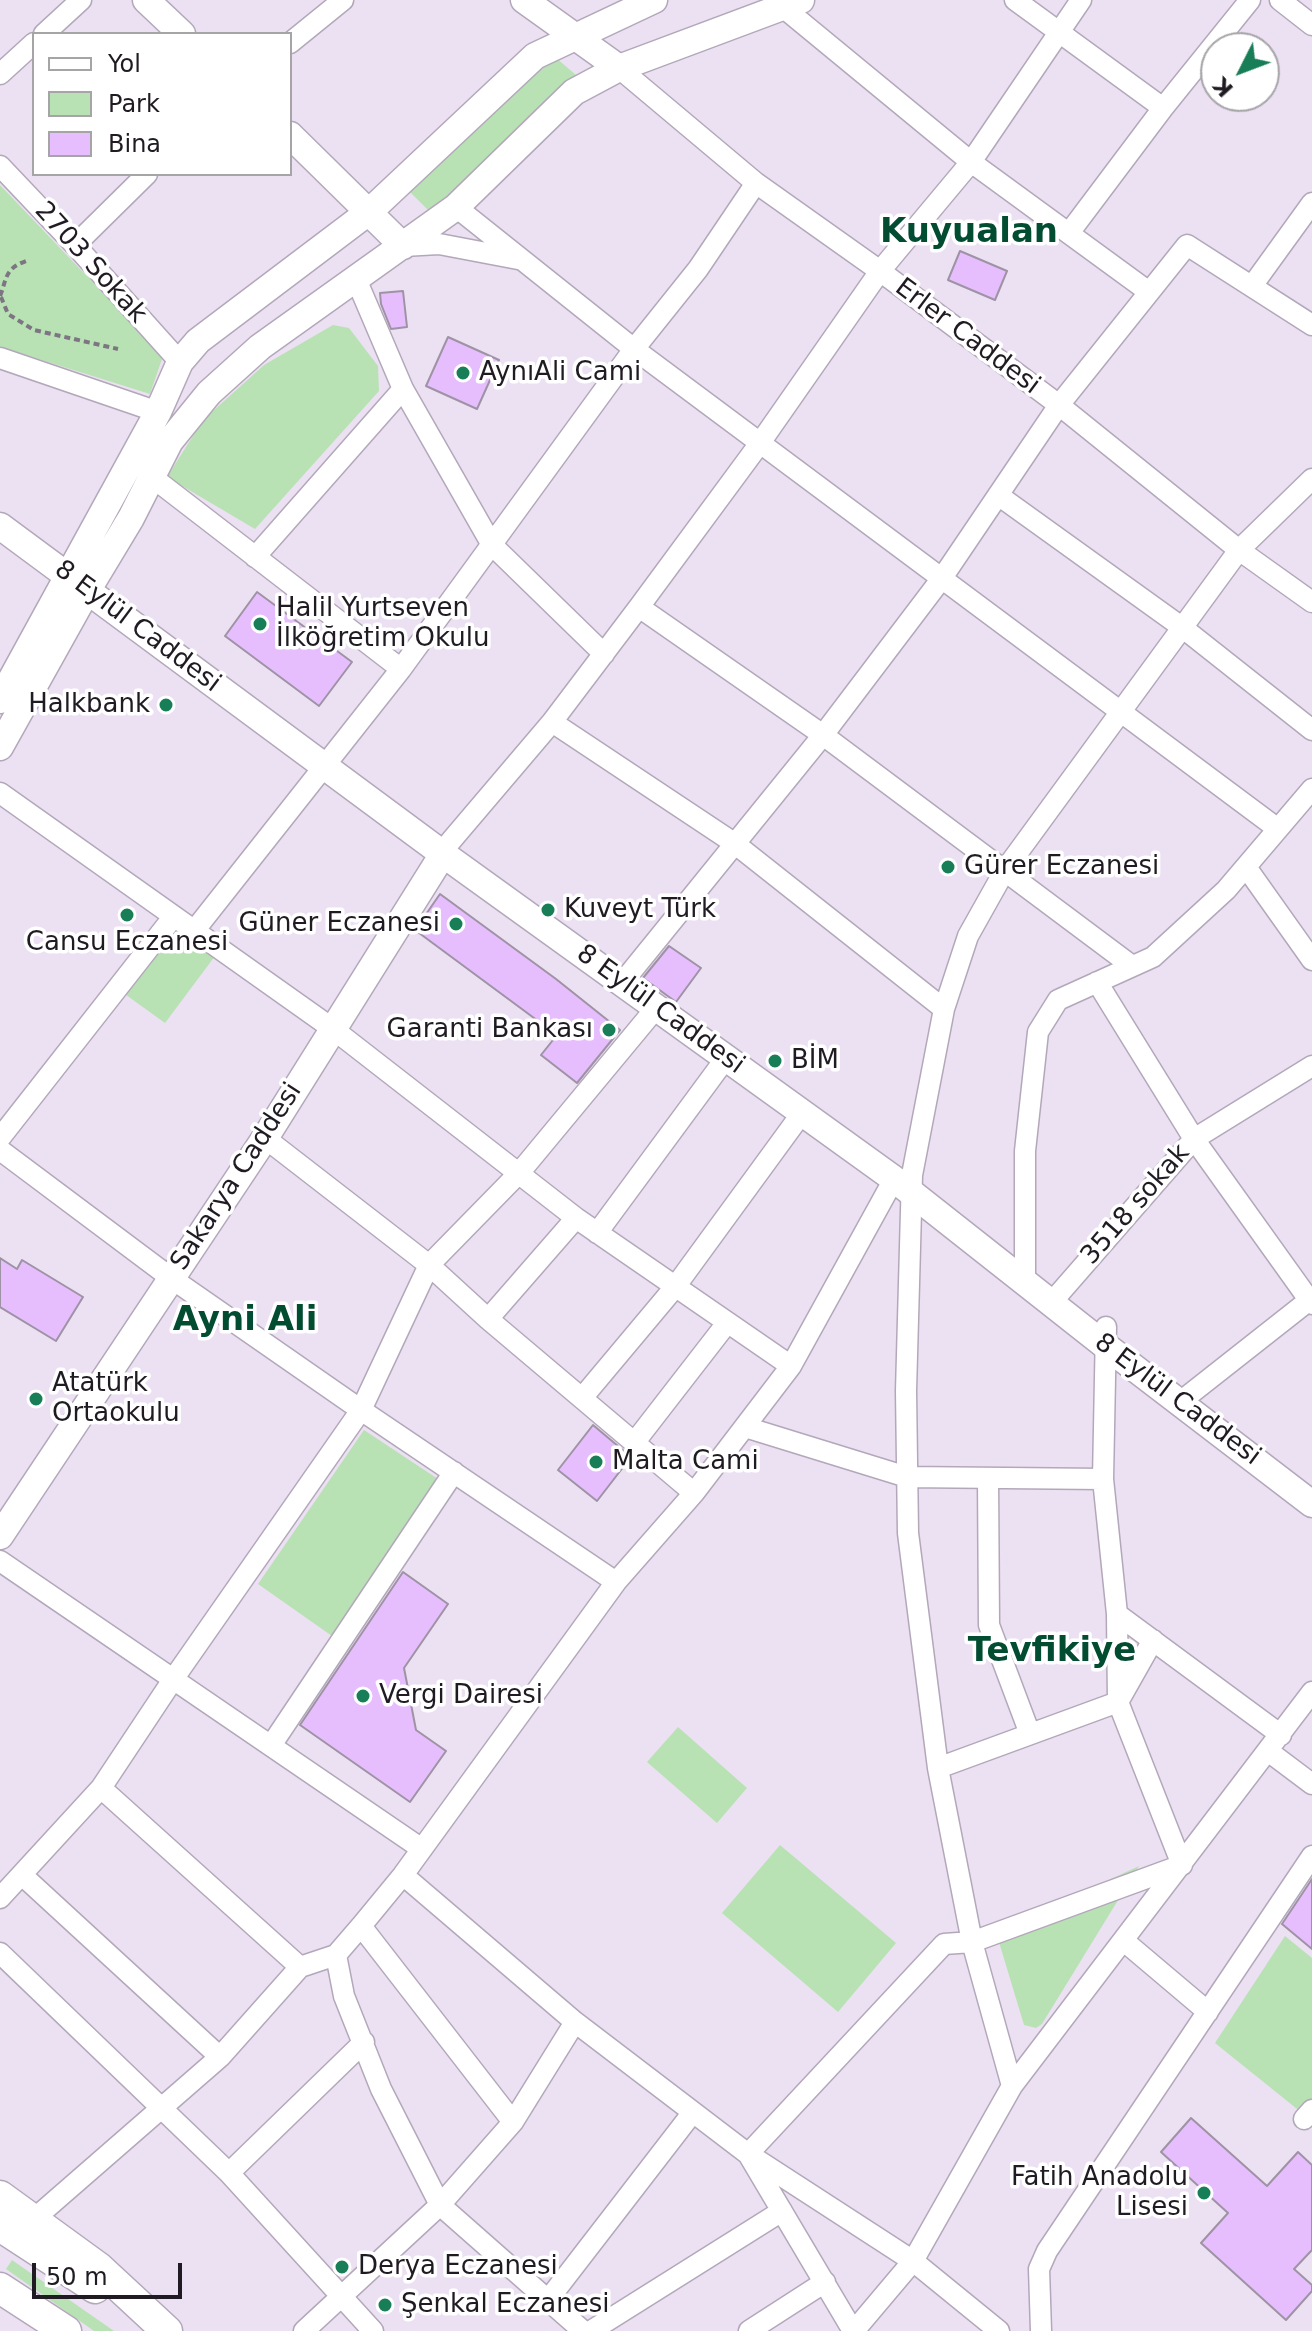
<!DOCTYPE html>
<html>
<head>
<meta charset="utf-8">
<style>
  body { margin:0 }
  #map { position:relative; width:1312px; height:2331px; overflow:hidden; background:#ece0f3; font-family:"DejaVu Sans",sans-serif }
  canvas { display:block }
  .legend { position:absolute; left:32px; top:32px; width:260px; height:144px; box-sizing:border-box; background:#fff; border:2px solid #a6a4a7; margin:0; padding:10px 14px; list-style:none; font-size:24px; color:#201b22 }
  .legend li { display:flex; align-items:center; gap:16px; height:40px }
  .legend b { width:40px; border:2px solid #a6a4a7 }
  .north { position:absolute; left:1200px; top:32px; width:80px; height:80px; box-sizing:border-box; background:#fff; border:2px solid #a6a4a7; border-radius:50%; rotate:228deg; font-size:22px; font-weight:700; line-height:32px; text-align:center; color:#201b22 }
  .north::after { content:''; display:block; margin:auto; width:28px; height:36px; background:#187e57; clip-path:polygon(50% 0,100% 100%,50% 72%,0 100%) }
  .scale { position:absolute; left:32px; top:2263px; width:150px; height:36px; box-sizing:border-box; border:4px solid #201b22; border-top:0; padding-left:10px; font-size:24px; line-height:28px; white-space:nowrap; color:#201b22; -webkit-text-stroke:6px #fff; paint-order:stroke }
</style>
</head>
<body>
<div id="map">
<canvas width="1312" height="2331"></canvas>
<ul class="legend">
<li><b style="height:10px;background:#fff"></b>Yol</li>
<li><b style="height:22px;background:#b8e2b3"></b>Park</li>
<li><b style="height:22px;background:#e6befd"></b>Bina</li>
</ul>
<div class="north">K</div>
<div class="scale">50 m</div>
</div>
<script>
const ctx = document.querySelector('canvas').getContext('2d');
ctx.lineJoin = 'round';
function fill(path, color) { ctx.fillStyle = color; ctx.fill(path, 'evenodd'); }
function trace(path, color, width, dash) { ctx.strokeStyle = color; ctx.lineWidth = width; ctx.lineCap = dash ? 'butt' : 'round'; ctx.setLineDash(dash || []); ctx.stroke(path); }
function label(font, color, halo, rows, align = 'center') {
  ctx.font = font + ' "DejaVu Sans",sans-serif'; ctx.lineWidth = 7; ctx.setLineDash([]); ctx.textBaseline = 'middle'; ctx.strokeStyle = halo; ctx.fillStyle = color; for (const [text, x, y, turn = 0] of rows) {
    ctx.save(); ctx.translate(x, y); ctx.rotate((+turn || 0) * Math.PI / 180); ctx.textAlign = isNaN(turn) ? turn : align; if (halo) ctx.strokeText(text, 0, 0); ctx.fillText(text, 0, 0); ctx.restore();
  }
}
fill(new Path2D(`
  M555,57L583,81L429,211L404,186Z
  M0,185L163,356L150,394L0,347Z
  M333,325L349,328L378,366L379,391L255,529L167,477L203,420L264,365Z
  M171,931L188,934L215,956L165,1023L122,992Z
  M364,1430L438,1479L332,1636L258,1584Z
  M678,1727L747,1788L717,1823L647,1762Z
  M780,1845L896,1943L838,2012L722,1913Z
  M1139,1866L1042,2024L1036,2028L1024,2025L996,1932Z
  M1285,1936L1312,1958V2121L1215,2043Z
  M12,2260L114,2331H94L6,2269Z`), '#b8e2b3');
const building = new Path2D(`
  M960,251L1007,271L995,300L948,280Z
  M403,291L407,327L391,329L381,304L380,293Z
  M448,337L499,360L477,409L426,386Z
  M257,592L352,662L319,706L225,636Z
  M440,894L556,979L620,1030L577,1083L541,1055L557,1035L415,930Z
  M669,946L701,968L676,1002L643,978Z
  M0,1258L17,1269L22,1260L83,1297L56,1341L0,1307Z
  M593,1425L631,1457L597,1501L558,1470Z
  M403,1572L448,1604L404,1668L416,1730L446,1751L410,1802L300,1725Z
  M1312,1879V1949L1282,1924Z
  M1191,2118L1267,2186L1298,2152L1312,2165V2250L1294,2269L1312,2285V2291L1286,2320L1201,2243L1228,2213L1161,2152Z`);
fill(building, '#e6befd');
trace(building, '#9e93a5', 2);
const minor = new Path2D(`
  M1015,0L1163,108
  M1280,0L1312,25
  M784,8L971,162L1149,292
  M44,34L81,0
  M290,43L343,0
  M619,68L756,183L880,271L1059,405L1239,550L1312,602
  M0,74L34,43
  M0,166L75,245L180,362
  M456,207L634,349L1278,829
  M1069,233L1163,108L1250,0
  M75,245L147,174
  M403,246L439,244L518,259
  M356,279L403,389
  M1252,286L1312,203
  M0,358L158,412
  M152,477L401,669
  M998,495L1183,628L1312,730
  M255,557L403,389L492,545L604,654
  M639,607L823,735L1132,966
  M552,722L734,843L944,1009
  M0,793L333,1029L576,1218L791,1366
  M443,854L450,842L552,722L639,607L760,443L880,271L971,162L1081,0
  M1246,867L1312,960
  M194,931L401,669L634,349L698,269L756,183
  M1097,982L1194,1139L1312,1304
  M622,983L823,735L942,578L1059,405L1187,245L1312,325
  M0,1138L174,916
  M265,1138L429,1265L488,1319L694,1493
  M0,1150L171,1278L361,1410L616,1582
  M597,1233L726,1058
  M1025,1284V1151L1038,1032L1058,1000L1153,957L1226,890L1312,789
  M1051,1303L1194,1139L1312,1066
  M488,1319L576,1218
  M582,1398L675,1287L802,1113
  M1180,1402L1312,1298
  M745,1427L907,1477L1103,1479
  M634,1443L727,1323
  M988,1478L989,1625L1030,1734
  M0,1561L422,1849
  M1117,1614L1281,1735
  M272,1744L454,1472
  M1268,1751L1312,1784
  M938,1768L1118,1702L1153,1640
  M101,1788L300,1967
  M22,1875L220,2057
  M403,1875L575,2022L748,2154L913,2261L999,2331
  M0,1898L101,1788L174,1678L361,1410L429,1265L520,1172L656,1008
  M361,1926L513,2122
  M1124,1941L1208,2012
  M0,1953L229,2173L373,2331
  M336,1955L344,1996L381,2089L440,2205L583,2331
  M1012,2086L972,1942L938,1768L908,1533L906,1391L912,1175L944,1009L968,936L1005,870L1239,550L1312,479
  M1304,2119L1312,2110
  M229,2173L364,2042
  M34,2219L220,2057L300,1967L336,1955L361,1926L403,1875L616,1582L694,1493L791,1366L894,1179
  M548,2300L693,2112
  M304,2331L440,2205L513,2122L575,2022
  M591,2331L782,2211
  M749,2331L825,2282
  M853,2331L748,2154L944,1944L972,1942L1182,1865L1118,1702L1117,1614L1103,1479L1106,1327
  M854,2331L913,2261L1012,2086L1312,1692
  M1041,2331L1039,2269L1047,2251L1312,1856`);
const major = new Path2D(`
  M146,0L182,34
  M524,0L619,68
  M290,135L403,246
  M0,526L443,854L894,1179L1107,1347L1312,1504
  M0,700L158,412L180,362L198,341L370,211L535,56L654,0
  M0,747L87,591L131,518L170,441L209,393L260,347L456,207L574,92L619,68L801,0
  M0,1536L265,1138L443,854`);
const highway = new Path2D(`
  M0,2196L99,2268L167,2331
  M0,2226L95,2288
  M0,2288L66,2331`);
trace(minor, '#b3a8ba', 23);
trace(major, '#b3a8ba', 29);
trace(highway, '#b3a8ba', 33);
trace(new Path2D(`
  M0,296C7,279 4,269 26,261
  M1,297L8,314L34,330L118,349`), '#7d7582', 4, [6, 4]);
trace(minor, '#fff', 20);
trace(major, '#fff', 26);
trace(highway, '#fff', 30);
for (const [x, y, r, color] of [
  [463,373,8,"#187e57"],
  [260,624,8,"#187e57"],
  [166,705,8,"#187e57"],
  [948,867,8,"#187e57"],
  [548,910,8,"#187e57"],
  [127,915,8,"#187e57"],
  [456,924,8,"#187e57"],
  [609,1030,8,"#187e57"],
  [775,1061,8,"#187e57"],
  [36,1399,8,"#187e57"],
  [596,1462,8,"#187e57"],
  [363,1696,8,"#187e57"],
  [1204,2193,8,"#187e57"],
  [342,2267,8,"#187e57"],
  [385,2305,8,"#187e57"]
]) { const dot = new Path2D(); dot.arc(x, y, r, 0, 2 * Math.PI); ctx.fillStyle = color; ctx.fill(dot); trace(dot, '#fff', 3); }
label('26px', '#201b22', '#fff', [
  ["2703 Sokak",90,263,48],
  ["Erler Caddesi",967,337,37],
  ["8 Eylül Caddesi",137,627,37],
  ["8 Eylül Caddesi",660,1010,36],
  ["Sakarya Caddesi",237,1177,-57],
  ["3518 sokak",1136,1205,-49],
  ["8 Eylül Caddesi",1177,1400,37]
]);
label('26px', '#201b22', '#fff', [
  ["AynıAli Cami",479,373],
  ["Halil Yurtseven",276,609],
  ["İlköğretim Okulu",276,639],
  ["Halkbank",150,705,"right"],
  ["Gürer Eczanesi",964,867],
  ["Kuveyt Türk",564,910],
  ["Güner Eczanesi",440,924,"right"],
  ["Cansu Eczanesi",127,943,"center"],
  ["Garanti Bankası",593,1030,"right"],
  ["BİM",791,1061],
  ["Atatürk",52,1384],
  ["Ortaokulu",52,1414],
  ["Malta Cami",612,1462],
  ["Vergi Dairesi",379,1696],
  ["Fatih Anadolu",1188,2178,"right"],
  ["Lisesi",1188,2208,"right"],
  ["Derya Eczanesi",358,2267],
  ["Şenkal Eczanesi",401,2305]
], 'left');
label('bold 34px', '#024c32', '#fff', [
  ["Kuyualan",969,233],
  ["Ayni Ali",245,1321],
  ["Tevfikiye",1052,1652]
]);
</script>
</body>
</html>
